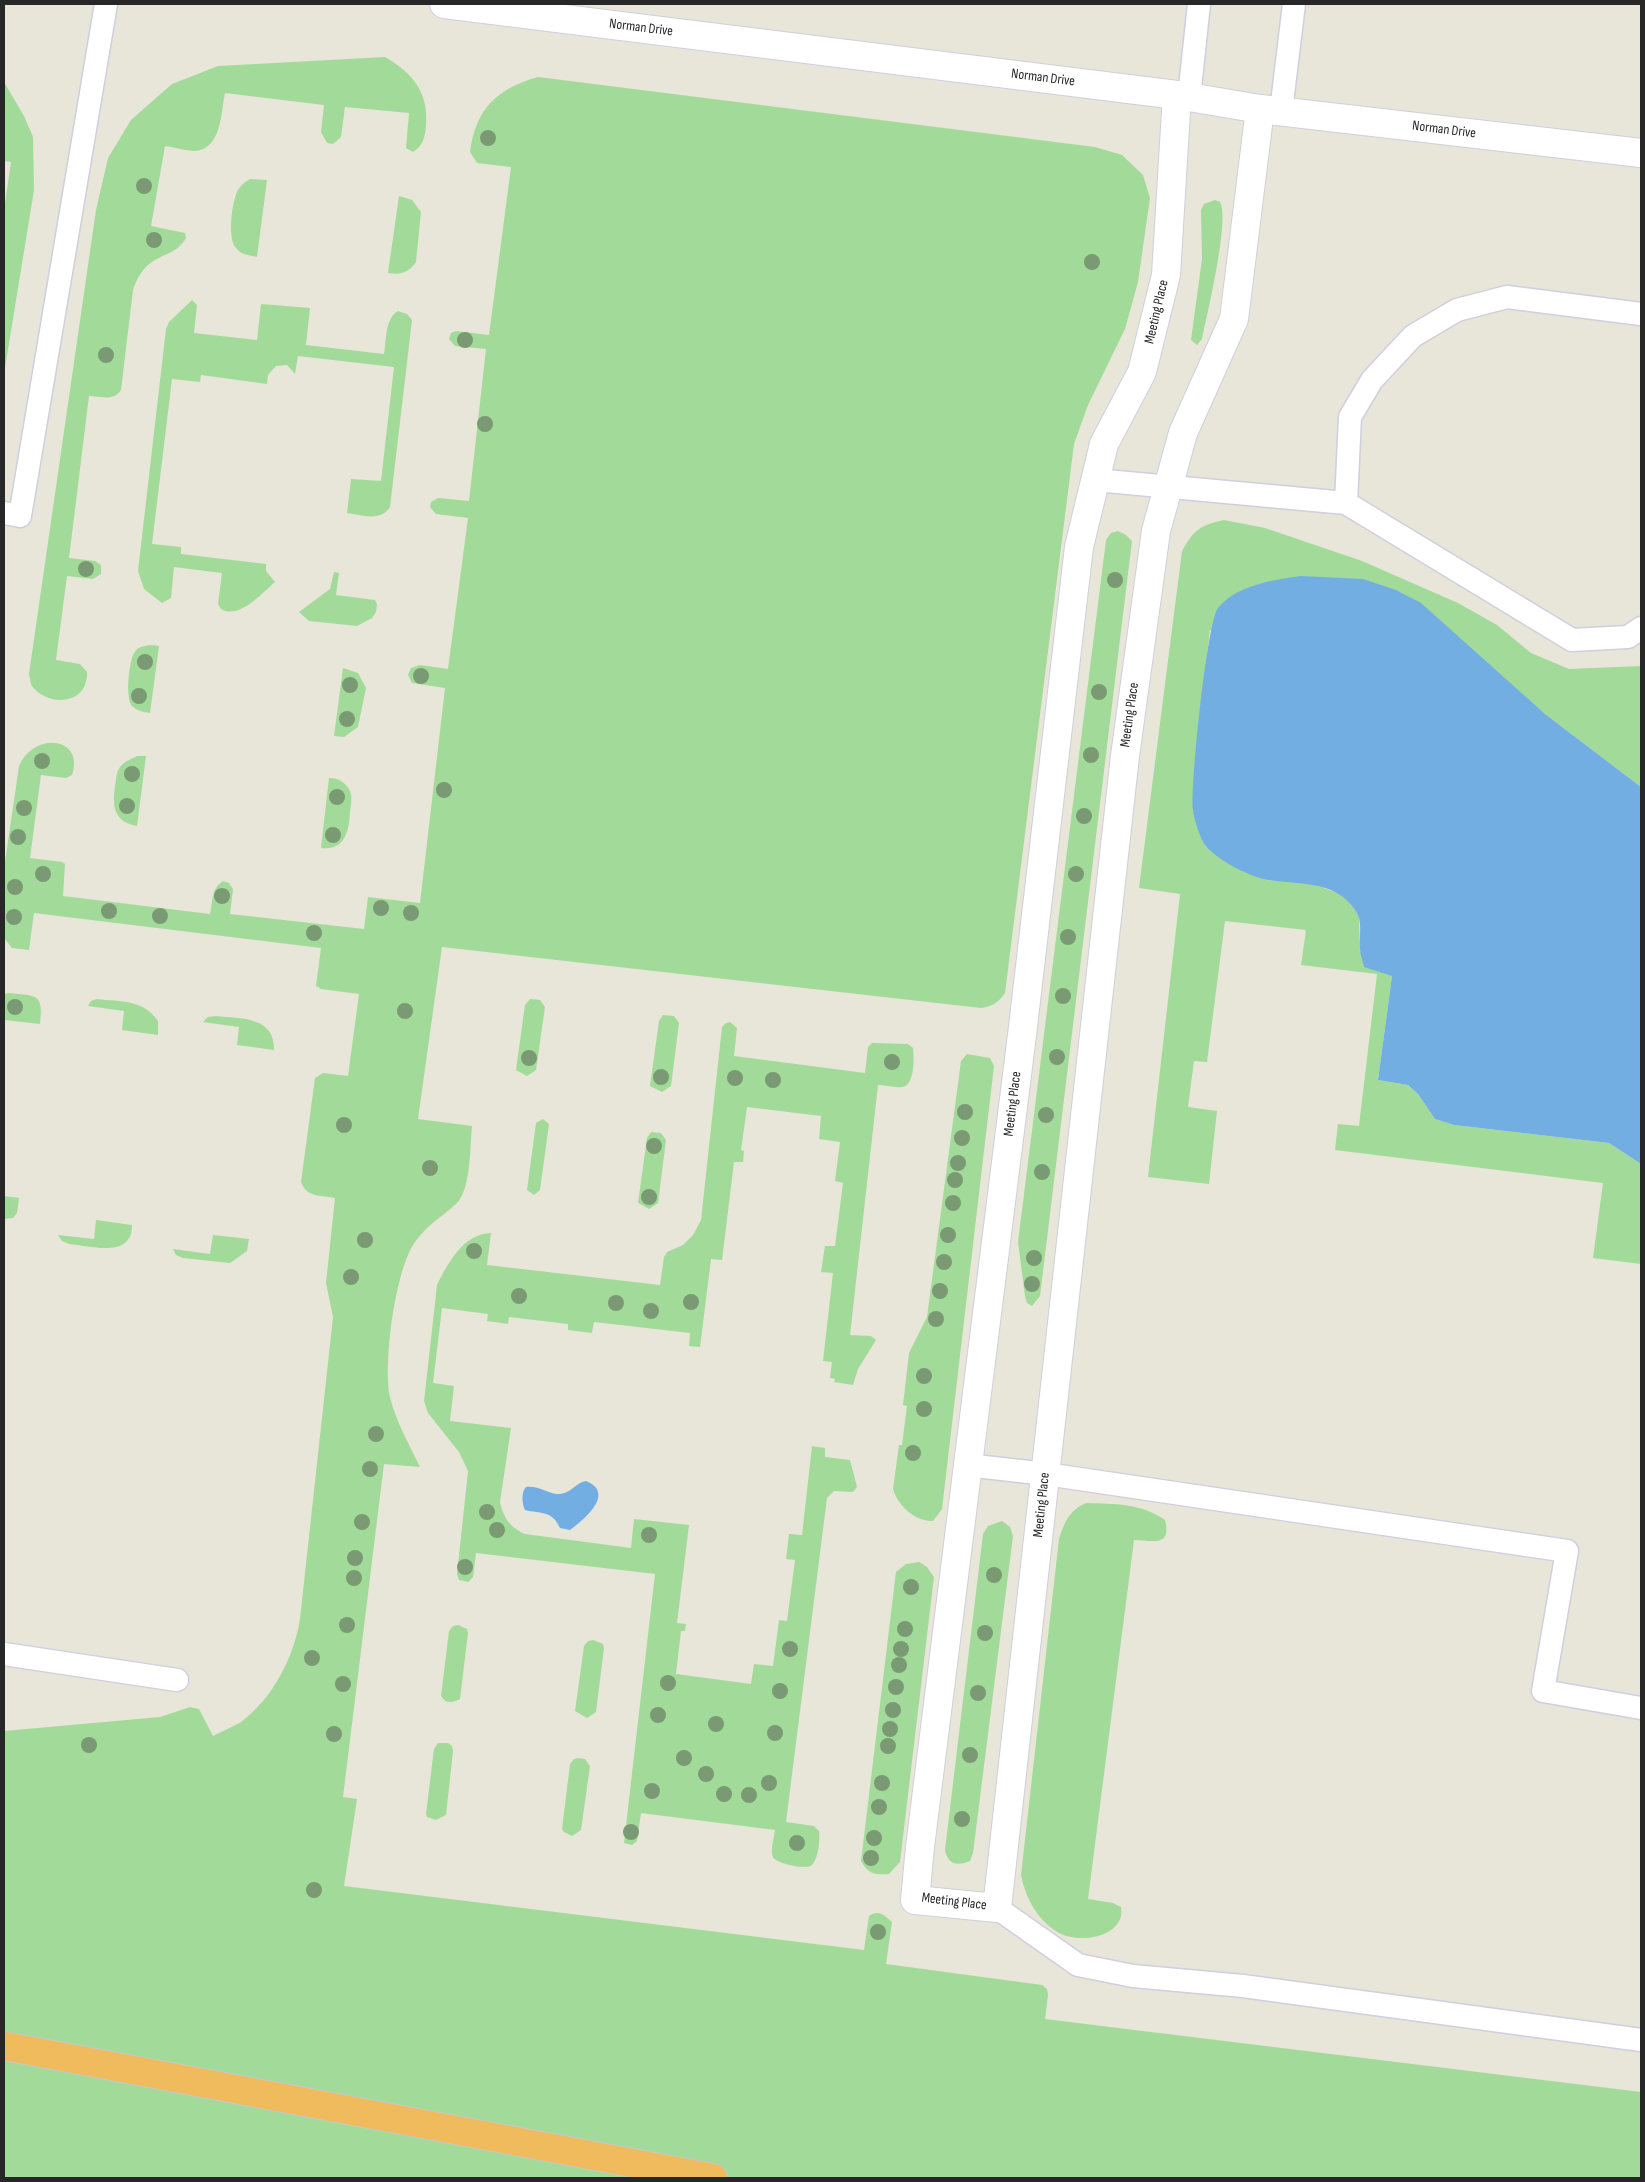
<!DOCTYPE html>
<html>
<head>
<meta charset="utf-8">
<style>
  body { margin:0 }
  #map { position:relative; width:1645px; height:2182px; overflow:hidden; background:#e8e5d9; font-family:"Sofia Sans Condensed",sans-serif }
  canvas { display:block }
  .frame { position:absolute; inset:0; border:5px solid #272727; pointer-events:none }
</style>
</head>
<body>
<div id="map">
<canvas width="1645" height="2182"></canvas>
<div class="frame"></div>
</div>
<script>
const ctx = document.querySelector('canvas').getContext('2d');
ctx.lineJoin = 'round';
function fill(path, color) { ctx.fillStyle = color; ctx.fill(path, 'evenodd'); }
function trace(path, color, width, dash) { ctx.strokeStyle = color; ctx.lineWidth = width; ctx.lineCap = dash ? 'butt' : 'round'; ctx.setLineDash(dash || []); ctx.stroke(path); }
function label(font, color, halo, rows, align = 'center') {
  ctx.font = font + ' "Sofia Sans Condensed",sans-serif'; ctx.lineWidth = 4; ctx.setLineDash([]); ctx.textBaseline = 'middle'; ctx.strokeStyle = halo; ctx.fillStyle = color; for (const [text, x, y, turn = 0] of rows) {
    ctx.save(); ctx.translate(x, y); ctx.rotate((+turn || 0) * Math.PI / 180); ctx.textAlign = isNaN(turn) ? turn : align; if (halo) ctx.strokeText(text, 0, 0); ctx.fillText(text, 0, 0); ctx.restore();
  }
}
fill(new Path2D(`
  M385,57C413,73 429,93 426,126C425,137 423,146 413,152L406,148L409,113L345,107L341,137L333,144L327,143L321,132L324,105L225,93C221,111 222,149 195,151C186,151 174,147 165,146L151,226L185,233L186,238C172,262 147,249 133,290L121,390C113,402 101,396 89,396L69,558L95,561L101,565V574L93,579L67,576L56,660L80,664L87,672C88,707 46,706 32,686C30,683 30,678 29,674L96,210L108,158L131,120L172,84L218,66Z
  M538,77L1095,147L1122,155L1143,175L1150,198L1138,282L1125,329L1088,405L1074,444L1005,993C998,1003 993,1006 981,1008L442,947L418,1119L472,1126C470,1146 471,1188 457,1203C443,1216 427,1225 415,1242C395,1270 383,1363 390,1397C396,1422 409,1444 420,1467L384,1464L343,1797L357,1799L344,1886L864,1950L869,1916C878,1909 885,1915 892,1922L886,1964L1042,1985L1047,1989L1048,1995L1045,2019L1641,2092V2178H4V1731L160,1717L190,1707L199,1709L213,1736C222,1731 233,1727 241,1722C273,1698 294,1657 300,1619L333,1317L326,1283L335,1198C321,1195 307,1198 301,1182L315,1078L323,1073L348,1076L359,994L321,989L316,986L321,948L34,913L29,950L12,948L4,938V869L19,766C34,731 85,737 72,775L66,778L41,775L30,858L62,862L65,864L63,896L210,914C213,902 211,888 223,881L229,883L233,889L230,914L364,929L368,897L420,903L445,688L412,683L408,675L411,668L420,665L448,669L468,518L436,514L430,507L431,502L438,498L469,501L486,349L455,346L449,339L451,333L456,331L489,335L511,167L477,163L470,152C476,108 497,89 538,77Z
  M4,82L24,116L33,137L34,190L4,374V210L11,162L4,161Z
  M250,179L267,180L257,257C249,255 241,255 236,248C227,238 232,201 238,190C241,185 245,182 250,179Z
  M399,196L412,200L421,212L416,262C408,273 401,275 388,273Z
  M1215,200L1220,202C1230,219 1207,315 1202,339L1197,345L1191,340L1202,259L1201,210L1204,204Z
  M192,300L197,305L194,333L257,340L261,304L310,308L306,345L384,354C387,340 384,320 398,311L407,314L412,320L390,507C380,522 362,515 347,513L351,479L381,481L394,367L298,356L295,374L287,365L276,366L268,375L267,384L201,375L200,382L172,379L152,544L181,547V554L266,564V571L275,582C262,593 239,620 221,609L218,604L222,573L174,567L171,598L162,603L144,589L138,571L166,329L169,322Z
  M1224,520L1265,528L1362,561L1458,603L1497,625L1531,653L1569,669L1641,666V787L1545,714L1210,630L1199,719L1193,811L1266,880L1311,883L1345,896L1359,916L1360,951L1392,976L1378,1080L1408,1085L1418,1094L1435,1119L1454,1125L1609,1143L1641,1164V1264L1593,1258L1603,1183L1335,1150L1338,1124L1359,1126L1377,974L1301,965L1306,930L1225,921L1207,1062L1194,1061L1188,1107L1217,1111L1209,1184L1148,1177L1180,894L1139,888L1182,551C1194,530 1200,525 1224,520Z
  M1118,531L1126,535L1132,541L1040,1296L1032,1306L1027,1303L1025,1296L1018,1242L1106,540L1111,533Z
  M334,572L339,573L336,595L375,600L377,604L376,612L372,618L357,626L309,621L299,612L330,589Z
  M151,645L159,646L150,713C143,712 138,711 132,706C125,698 129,662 134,653C138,646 144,646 151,645Z
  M343,668L358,673L366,688L358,727L344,737L334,736Z
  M137,756H146L137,826C114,822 112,806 115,787C116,780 116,773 120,767C124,762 131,759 137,756Z
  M329,778C337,778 344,781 349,789C353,795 351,805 350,812C349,831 345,851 321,848Z
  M9,993C36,996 44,993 40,1024L5,1020L4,1028V994Z
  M97,999C121,1002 143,999 158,1021V1035L122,1030L124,1011L88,1006L91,1001Z
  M530,999L540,1000L545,1007L536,1070L527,1076L516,1070L525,1005Z
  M663,1015L674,1016L679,1023L671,1086L662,1092L650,1086L659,1021Z
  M216,1016C241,1019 275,1016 274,1050L237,1045L239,1027L203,1022L208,1017Z
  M730,1022L737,1028L734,1056L865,1073L868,1047L872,1043L908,1044L913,1048C914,1058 915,1086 902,1087C894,1088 885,1085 878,1085L850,1335L871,1336L876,1340L858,1369L853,1385L834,1382L835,1379L830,1378L832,1362L823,1361L833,1273L821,1272L825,1246H835L843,1183L835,1181L840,1142L819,1139L821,1116L747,1107L741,1150L744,1151L743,1162H734L722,1260L711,1259L700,1347L689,1346L690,1333L594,1322L592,1333L568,1330V1324L509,1317L508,1324L487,1321L488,1314L442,1308L433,1383L454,1386L450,1421L511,1428L500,1502C504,1519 510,1527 525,1534L631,1548L634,1519L689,1525L677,1623L686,1624L685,1631H681L676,1674L751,1684L754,1664L773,1666L779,1620L787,1621L795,1560L786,1559L789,1534L802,1535L812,1446L825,1448V1457L850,1460L857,1487L853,1492L834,1491L827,1498L786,1822L814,1826L819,1831C820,1839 819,1858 812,1865C807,1870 776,1864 773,1857C770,1850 774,1838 775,1830L641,1813L637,1841L632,1845L624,1843L655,1574L476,1553L473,1577L468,1582L459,1580L457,1574L468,1471L459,1452L428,1413L424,1401L437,1285C448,1263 463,1234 491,1233L487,1265L660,1285L664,1257L667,1252L683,1245L693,1235L701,1220L722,1027L726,1023Z
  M967,1054L990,1058L994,1066L942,1509L933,1521C916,1522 898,1506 893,1489L899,1445H902L907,1406L903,1405L909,1353L927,1317L961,1061Z
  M543,1119L549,1124L540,1190L534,1195L527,1190L536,1123Z
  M651,1132L661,1133L666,1140L658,1203L649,1209L638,1203L647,1138Z
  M4,1196L19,1198L17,1213L13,1218L4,1219Z
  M96,1220L132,1225C132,1259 92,1246 69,1244L62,1241L58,1235L94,1239Z
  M213,1235L249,1239L247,1251L230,1263L183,1258L176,1255L173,1249L210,1254Z
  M1086,1503C1114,1504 1141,1503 1165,1520C1172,1548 1152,1540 1134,1540L1088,1899L1113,1903L1121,1907C1126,1936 1082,1944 1061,1934C1038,1922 1026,1899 1021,1875L1059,1539C1065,1521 1069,1511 1086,1503Z
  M1002,1521L1010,1527L1013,1536L973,1853L970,1861C957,1866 948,1865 945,1850L983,1534L988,1526Z
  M919,1562L927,1567L934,1577L900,1862L889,1874C875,1875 868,1874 861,1861L896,1572L906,1564Z
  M458,1625L467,1629L468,1633L460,1699C452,1703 446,1704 441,1696L449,1631L453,1626Z
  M593,1640L603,1644L604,1648L596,1712L587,1718L575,1711L584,1646L588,1641Z
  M438,1743H448L452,1746L453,1751L446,1815L436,1820L427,1817L426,1814L434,1749Z
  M579,1758L585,1759L590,1766L581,1830L572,1836L564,1832L562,1829L570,1764L574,1759Z`), '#a2db99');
fill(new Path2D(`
  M1301,576L1363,579L1396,590L1421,603L1545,714L1641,787V1164L1609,1143L1454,1125L1435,1119L1418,1094L1408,1085L1378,1080L1392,976L1364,967C1363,961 1360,955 1360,949C1359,939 1362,924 1358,915C1340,880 1301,885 1268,880C1250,877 1217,860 1206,846C1200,839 1194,819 1193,810C1190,787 1207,621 1218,608C1237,585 1273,580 1301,576Z
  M586,1481C616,1493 584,1520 570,1530L560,1528C552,1510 541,1514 525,1510C522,1504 521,1492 526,1487C537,1485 547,1493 557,1494C570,1495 575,1483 586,1481Z`), '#73aee3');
const service = new Path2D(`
  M1189,97L1199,4
  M1281,111L1294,4
  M1095,480L1346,503L1572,640L1628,637L1641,628
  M1346,503L1350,417L1372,380L1413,336L1457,310L1507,297L1641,314
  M4,513L20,516L106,4
  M967,1465L1046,1474L1567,1551L1543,1691L1641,1708
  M4,1654L177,1680
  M997,1908L1078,1965L1133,1976L1243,1986L1641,2040`);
const minor = new Path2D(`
  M1177,95L1166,275L1142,372L1104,444L1079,547L1022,1035L920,1847L915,1900L997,1908L1125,756L1156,531L1183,433L1234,319L1260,109`);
const tertiary = new Path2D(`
  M444,4L1177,95L1260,109L1641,153`);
const motorway = new Path2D(`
  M4,2046L713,2178`);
trace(service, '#cfcfdf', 25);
trace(minor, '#cfcfdf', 30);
trace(tertiary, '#cfcfdf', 30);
trace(motorway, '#c7c7c7', 30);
trace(service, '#fff', 22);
trace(minor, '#fff', 28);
trace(tertiary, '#fff', 28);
trace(motorway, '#f0bb5d', 28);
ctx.fillStyle = '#799a72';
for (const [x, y] of [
  [488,138],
  [144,186],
  [154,240],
  [1092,262],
  [465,340],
  [106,355],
  [485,424],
  [86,569],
  [1115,580],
  [145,662],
  [421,676],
  [350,685],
  [1099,692],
  [139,696],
  [347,719],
  [1091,755],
  [42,761],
  [132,774],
  [444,790],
  [337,797],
  [127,806],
  [24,808],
  [1084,816],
  [333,835],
  [18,837],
  [43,874],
  [1076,874],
  [15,887],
  [222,896],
  [381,908],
  [109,911],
  [411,913],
  [160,916],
  [14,917],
  [314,933],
  [1068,937],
  [1063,996],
  [15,1007],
  [405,1011],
  [1057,1057],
  [529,1058],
  [892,1062],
  [661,1077],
  [735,1078],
  [773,1080],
  [965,1112],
  [1046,1115],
  [344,1125],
  [962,1138],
  [654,1146],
  [958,1163],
  [430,1168],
  [1042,1172],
  [955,1180],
  [649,1197],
  [953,1203],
  [948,1235],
  [365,1240],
  [474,1251],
  [1034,1258],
  [944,1262],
  [351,1277],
  [1032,1284],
  [940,1291],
  [519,1296],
  [691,1302],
  [616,1303],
  [651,1311],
  [936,1319],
  [924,1376],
  [924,1409],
  [376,1434],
  [913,1453],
  [370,1469],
  [487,1512],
  [362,1522],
  [497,1530],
  [649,1535],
  [355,1558],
  [465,1567],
  [994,1575],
  [354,1578],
  [911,1587],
  [347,1625],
  [905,1629],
  [985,1633],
  [790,1649],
  [901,1649],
  [312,1658],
  [899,1665],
  [668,1683],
  [343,1684],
  [896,1687],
  [780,1691],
  [978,1693],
  [893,1710],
  [658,1715],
  [716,1724],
  [890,1729],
  [775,1733],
  [334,1734],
  [89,1745],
  [888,1746],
  [970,1755],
  [684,1758],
  [706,1774],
  [769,1783],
  [882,1783],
  [652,1791],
  [724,1794],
  [749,1795],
  [879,1807],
  [962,1819],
  [631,1832],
  [874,1838],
  [797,1843],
  [871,1858],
  [314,1890],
  [878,1932]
]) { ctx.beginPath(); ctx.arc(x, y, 8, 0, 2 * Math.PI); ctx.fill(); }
label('14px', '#272727', '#fff', [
  ["Norman Drive",641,28,7],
  ["Norman Drive",1043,78,7],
  ["Norman Drive",1444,130,7],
  ["Meeting Place",1157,312,-77],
  ["Meeting Place",1130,715,-82],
  ["Meeting Place",1013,1104,-83],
  ["Meeting Place",1042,1505,-84],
  ["Meeting Place",954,1902,7]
]);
</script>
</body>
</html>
